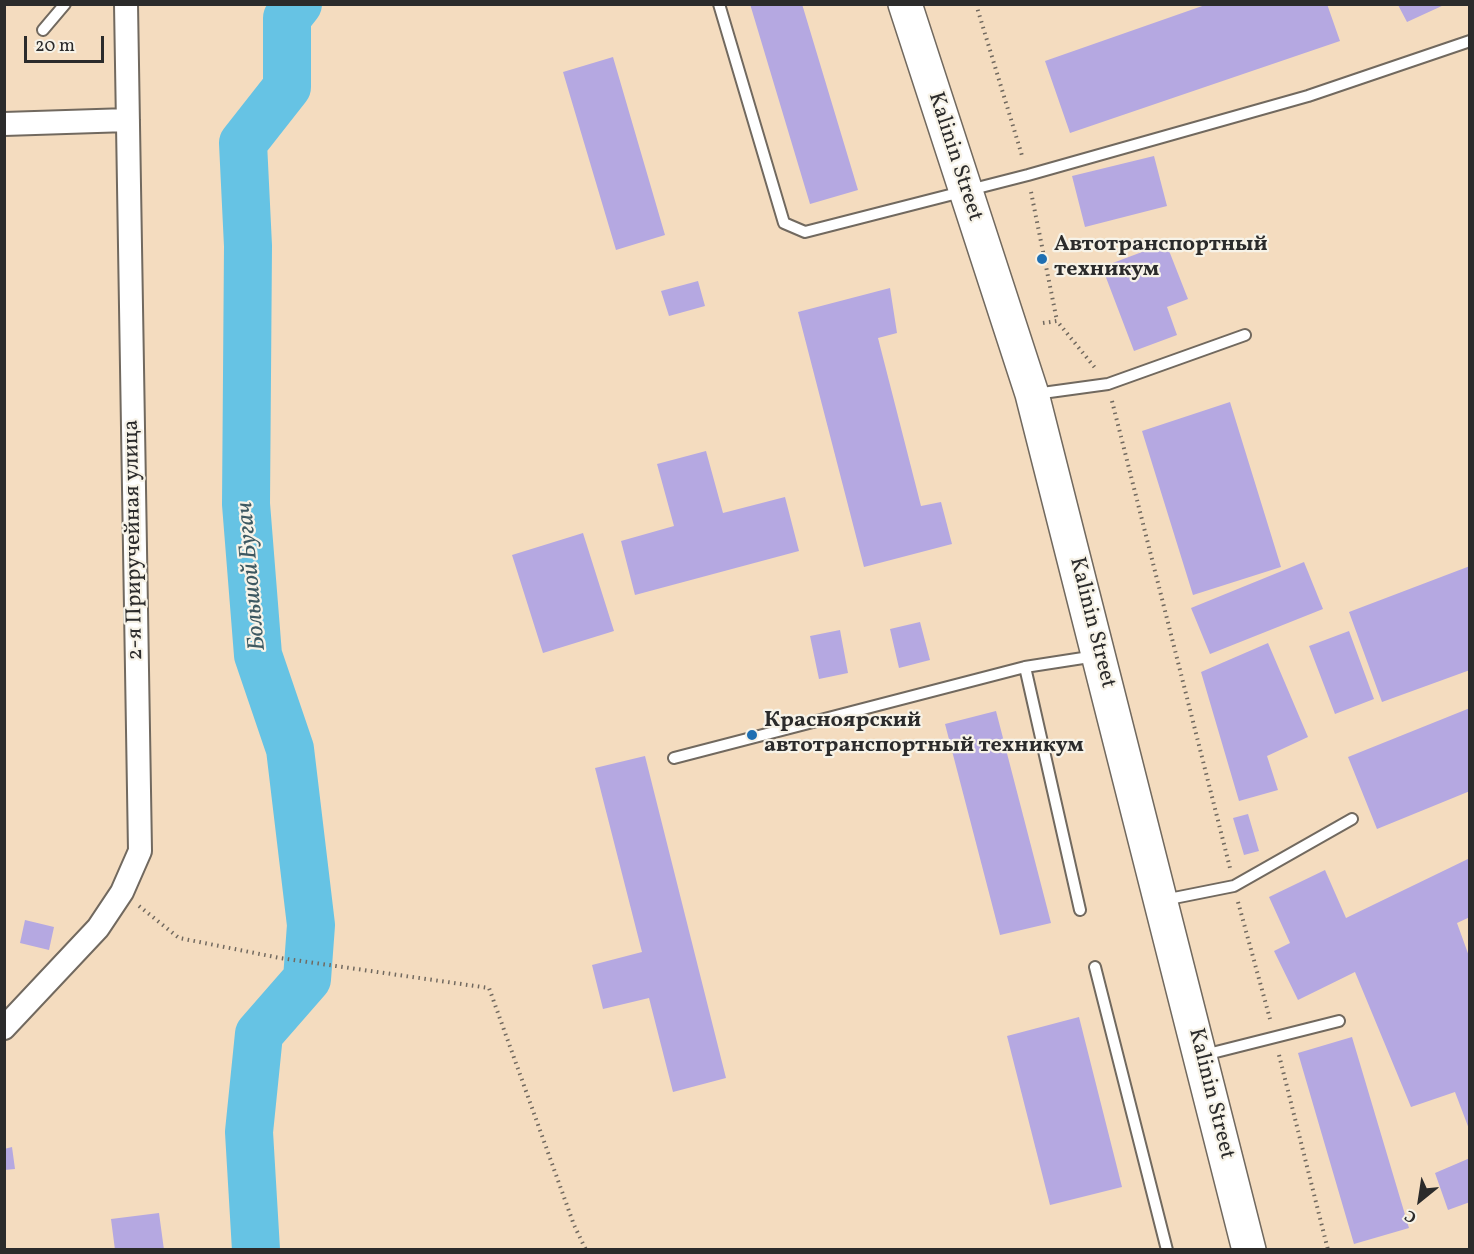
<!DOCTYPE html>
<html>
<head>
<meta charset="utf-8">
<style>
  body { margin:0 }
  #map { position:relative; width:1474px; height:1254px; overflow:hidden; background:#f4dcbf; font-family:Vollkorn,serif }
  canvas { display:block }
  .frame { position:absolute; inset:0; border:6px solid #2b2b2b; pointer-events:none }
  .north { position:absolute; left:1390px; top:1170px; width:60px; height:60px; -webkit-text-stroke:4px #f7f3e8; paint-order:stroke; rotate:210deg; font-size:16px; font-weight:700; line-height:24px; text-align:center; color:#2b2b2b }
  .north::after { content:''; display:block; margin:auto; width:21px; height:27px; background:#2b2b2b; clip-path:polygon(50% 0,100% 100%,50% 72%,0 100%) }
  .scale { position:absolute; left:24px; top:36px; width:80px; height:27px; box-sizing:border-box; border:3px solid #2b2b2b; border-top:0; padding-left:8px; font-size:18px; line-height:21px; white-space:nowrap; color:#2b2b2b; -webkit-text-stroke:4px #f7f3e8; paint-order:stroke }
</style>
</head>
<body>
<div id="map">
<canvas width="1474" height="1254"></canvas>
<div class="frame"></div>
<div class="north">С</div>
<div class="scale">20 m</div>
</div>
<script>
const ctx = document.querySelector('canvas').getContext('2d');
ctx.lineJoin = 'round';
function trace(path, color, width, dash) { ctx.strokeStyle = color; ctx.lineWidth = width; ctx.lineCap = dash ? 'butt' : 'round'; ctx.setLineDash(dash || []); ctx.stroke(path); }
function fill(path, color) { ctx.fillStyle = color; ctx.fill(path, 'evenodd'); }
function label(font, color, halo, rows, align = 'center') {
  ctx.font = font + ' Vollkorn,serif'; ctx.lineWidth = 4.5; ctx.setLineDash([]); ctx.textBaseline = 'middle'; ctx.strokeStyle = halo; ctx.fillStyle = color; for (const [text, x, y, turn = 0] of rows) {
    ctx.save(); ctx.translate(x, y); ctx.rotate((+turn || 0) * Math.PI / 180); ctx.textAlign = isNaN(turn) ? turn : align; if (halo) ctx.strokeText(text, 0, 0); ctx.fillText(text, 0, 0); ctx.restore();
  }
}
trace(new Path2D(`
  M256,1250L249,1132L259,1034L307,979L311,925L290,749L258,655L246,504L248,246L243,143L287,87V18L298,4`), '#66c3e4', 48);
fill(new Path2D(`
  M750,4H802L858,190L810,204Z
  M1208,4H1327L1340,41L1070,133L1045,61Z
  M1398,5H1444L1407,22Z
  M613,57L665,235L616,250L563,72Z
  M1154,156L1167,206L1085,227L1072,176Z
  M1166,243L1188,299L1167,307L1177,335L1134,351L1102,267Z
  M698,281L705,306L669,316L661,291Z
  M890,288L897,333L878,338L921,506L941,502L952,544L864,567L798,312Z
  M1230,402L1281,567L1193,595L1142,431Z
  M706,451L723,513L785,497L799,551L635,595L621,541L674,526L657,464Z
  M583,533L614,631L543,653L512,555Z
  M1304,562L1323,609L1210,654L1191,608Z
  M1470,566V670L1382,702L1349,612Z
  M920,622L930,660L899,668L890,629Z
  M840,630L848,673L819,679L810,636Z
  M1349,631L1374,699L1335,714L1309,646Z
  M1268,643L1308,737L1267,756L1278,790L1239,801L1201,672Z
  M1470,708V791L1377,829L1348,757Z
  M996,711L1051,923L1000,935L945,724Z
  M645,756L726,1078L673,1092L649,998L603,1009L592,965L642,952L595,768Z
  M1248,814L1259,851L1244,855L1233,818Z
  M1470,858V917L1457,923L1470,959L1469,1129L1455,1092L1411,1107L1355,972L1298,1000L1274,951L1290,943L1269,897L1325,870L1346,918Z
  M25,920L54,927L49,950L20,943Z
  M1079,1017L1122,1187L1050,1205L1007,1036Z
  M1352,1037L1409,1228L1354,1244L1298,1053Z
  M12,1147L15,1169L4,1170V1149Z
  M1470,1158V1202L1448,1210L1435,1173Z
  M159,1213L164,1250H115L111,1219Z`), '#b5a8e1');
const service = new Path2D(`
  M719,4L784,223L805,232L1028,175L1308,96L1470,41
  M43,30L65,4
  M1035,394L1108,384L1245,335
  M1025,667L1080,910
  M674,758L1025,667L1096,656
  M1164,900L1234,886L1352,819
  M1095,967L1167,1250
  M1204,1055L1339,1021`);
const minor = new Path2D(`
  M4,124L128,120
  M4,1028L98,928L122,892L140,851L126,4`);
const primary = new Path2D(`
  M905,4L1032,394L1249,1250`);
trace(service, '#71695f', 14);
trace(minor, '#71695f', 26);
trace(primary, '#71695f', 36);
trace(new Path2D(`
  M976,4L1023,159
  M1031,192L1057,321
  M1043,323L1057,321L1096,369
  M1112,401L1230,868
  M1238,902L1270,1019
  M139,906L179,938L280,958L489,988L574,1225L586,1250
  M1279,1055L1328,1250`), '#71695f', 4, [1.5, 4.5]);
trace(service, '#fff', 10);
trace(minor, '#fff', 22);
trace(primary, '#fff', 33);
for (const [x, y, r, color] of [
  [1042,259,6,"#1f6fb2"],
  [752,735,6,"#1f6fb2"]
]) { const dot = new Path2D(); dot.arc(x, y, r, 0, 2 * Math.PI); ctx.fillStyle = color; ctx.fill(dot); trace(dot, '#f7f3e8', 2); }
label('22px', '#2b2b2b', '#f7f3e8', [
  ["Kalinin Street",954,157,72],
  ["2-я Приручейная улица",135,540,-91],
  ["Kalinin Street",1091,623,76],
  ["Kalinin Street",1210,1094,76]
]);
label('bold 22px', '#2b2b2b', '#f7f3e8', [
  ["Автотранспортный",1054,246],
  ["техникум",1054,271],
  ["Красноярский",764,722],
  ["автотранспортный техникум",764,747]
], 'left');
label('italic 24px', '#3d5962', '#f7f3e8', [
  ["Большой Бугач",253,576,-95]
]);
</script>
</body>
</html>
